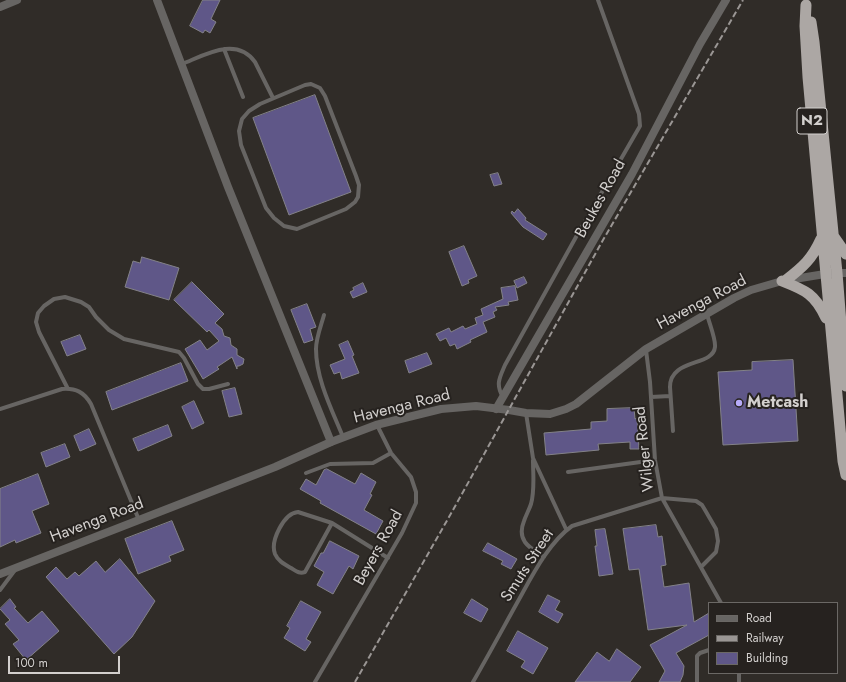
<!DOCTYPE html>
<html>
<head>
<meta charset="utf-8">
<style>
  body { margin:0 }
  #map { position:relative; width:846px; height:682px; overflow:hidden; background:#302c28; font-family:Jost,sans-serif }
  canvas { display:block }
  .legend { position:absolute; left:708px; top:602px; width:130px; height:72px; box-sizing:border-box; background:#26221f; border:1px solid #6b6865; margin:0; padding:5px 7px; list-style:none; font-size:12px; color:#d3d0ce }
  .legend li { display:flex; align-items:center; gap:8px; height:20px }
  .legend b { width:20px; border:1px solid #6b6865 }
  .scale { position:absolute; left:8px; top:656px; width:112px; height:18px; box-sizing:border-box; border:2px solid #d3d0ce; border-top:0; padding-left:5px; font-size:12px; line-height:14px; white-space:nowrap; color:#d3d0ce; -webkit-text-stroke:3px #26221f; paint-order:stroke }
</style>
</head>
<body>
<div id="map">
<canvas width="846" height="682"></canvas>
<ul class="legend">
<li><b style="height:5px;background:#676563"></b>Road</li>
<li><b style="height:5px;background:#9a9694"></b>Railway</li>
<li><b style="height:11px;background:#5f5788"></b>Building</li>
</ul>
<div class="scale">100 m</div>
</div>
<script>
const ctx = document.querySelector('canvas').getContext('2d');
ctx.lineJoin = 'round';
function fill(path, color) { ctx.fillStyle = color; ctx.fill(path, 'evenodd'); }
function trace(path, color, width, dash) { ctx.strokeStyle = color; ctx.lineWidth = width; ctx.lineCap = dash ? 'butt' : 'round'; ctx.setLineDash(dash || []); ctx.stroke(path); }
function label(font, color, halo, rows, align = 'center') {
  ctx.font = font + ' Jost,sans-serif'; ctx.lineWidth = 4; ctx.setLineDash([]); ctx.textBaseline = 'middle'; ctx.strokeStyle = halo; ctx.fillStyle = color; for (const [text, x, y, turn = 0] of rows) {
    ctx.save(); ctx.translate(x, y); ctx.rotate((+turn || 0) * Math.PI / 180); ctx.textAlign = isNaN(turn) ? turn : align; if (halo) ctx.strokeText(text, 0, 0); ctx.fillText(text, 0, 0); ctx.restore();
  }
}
const building = new Path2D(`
  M203,0H220L211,19L216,22L210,33L205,30L203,33L190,26Z
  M315,95L351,192L289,215L253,118Z
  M498,173L502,184L494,186L490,175Z
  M518,209L526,218L525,220L547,234L543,240L523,227L511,213L512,211L514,213Z
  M464,246L477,276L468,280L469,283L462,286L449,252Z
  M142,257L179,268L169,300L125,287L133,261L140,263Z
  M524,277L527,283L517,288L514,281Z
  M192,282L224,314L215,323L222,329L224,336L230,338L231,345L237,349V355L244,359L243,364L239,366H237V369L232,357L217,367L219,369L203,379L185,349L200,340L207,350L219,341L209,330L207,332L174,300Z
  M363,283L367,292L353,298L350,292L354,290L353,288Z
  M515,286L518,300L508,302L509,305L495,307L497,310L493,312L495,317L483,322L487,332L470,340L471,342L457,349L455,344L450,346L446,338L440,341L436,334L449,328L451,332L463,326L465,329L477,324L475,318L483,315L481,309L503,299L501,288Z
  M307,304L316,327L310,329L313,340L304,343L291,310Z
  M80,335L86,349L67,356L61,342Z
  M348,341L354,355L352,356L359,373L342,379L340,372L334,374L330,365L345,359L339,345Z
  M427,353L432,364L409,373L405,361Z
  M793,360L798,441L723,445L718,372L752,370V362Z
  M181,363L188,381L112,410L106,392Z
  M235,388L242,414L229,417L222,391Z
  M194,401L204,423L192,429L182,407Z
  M634,408L635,419L637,418L639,449H630V442L598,444L599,450L546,455L544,433L591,429V422L607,421V409Z
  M168,425L172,436L138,451L133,439Z
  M89,429L96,444L80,451L74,436Z
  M65,444L70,457L46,467L41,453Z
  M327,469L355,484L361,473L376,482L370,494L372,495L364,510L383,521L376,534L320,503L321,501L300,489L306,479L316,485L324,470Z
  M38,474L49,504L32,511L41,533L16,543L15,540L0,547V489Z
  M172,521L184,550L169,556L171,561L138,574L125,539Z
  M656,525L658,537L662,536L666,565L661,566L664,587L689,583L694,622L709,613V635L676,653L684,666L683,675L680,682H659L665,671L650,645L687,625L648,630L639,569L629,570L623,529Z
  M605,529L613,574L599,576L595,546H597L595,530Z
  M330,541L359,556L353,569L349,566L333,594L317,585L324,572L314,566L321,553H323Z
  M488,543L517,559L511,569L501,564L503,561L483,551Z
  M120,559L155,601L132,637L114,654L46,577L56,567L67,579L75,572L79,576L96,561L105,572Z
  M548,595L560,601L555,610L563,614L558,623L539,612Z
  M10,599L16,607L14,608L28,623L42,611L59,631L26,660L13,644L19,640L5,624L10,620L0,609Z
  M472,599L488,609L481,622L464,613Z
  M301,601L321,612L306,639L311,642L305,651L284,638L290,628L287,626Z
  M518,631L548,648L533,674L521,667L525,661L507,651Z
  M617,649L641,667L630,682H575L597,652L609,661Z`);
fill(building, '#5f5788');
trace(building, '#838288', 1);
trace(new Path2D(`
  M224,49L243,97
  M182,64C205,55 236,36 255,62L273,98
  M311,84L320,88L325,96L356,176L359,185L358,197L355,202L346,209L297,229L284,226L274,218L266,208L241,145L239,131L242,119L249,111L260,104L305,85Z
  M324,315C321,326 316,338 316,349C316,379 332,410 343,437
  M646,350L650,382L655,460L662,498L721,603
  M68,389L39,332L36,322L38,313L44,306L54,299L65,297L81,302L89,307L96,317L109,330L124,339L179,352L184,358L198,384L203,389H209L228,384
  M503,397C495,384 500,377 505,365L576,237L640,126L639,114L598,0
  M651,397L670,396
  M0,409L62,389C76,388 84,392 91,404L139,520
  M526,413L533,458L566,529
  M673,431L670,387C670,358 713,367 715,347C716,339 709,323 707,314
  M533,460C533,475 535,490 531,504C529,510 526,515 524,521C516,541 530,548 544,557
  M568,472L655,460
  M306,473L330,464L373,463L391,453
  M332,523L305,572C299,574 296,571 291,568C284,564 278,561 275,554C270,541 284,513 298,512L332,523L388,558
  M0,590L15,570
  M739,673V682
  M315,682L402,533L416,503V492L411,477L391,453L377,425
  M473,682C488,656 502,630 517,603C531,578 548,543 572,526L662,498L696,501L702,505L705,510L716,529L718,541L716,552L701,567
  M697,682V656L700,653L709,650`), '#676563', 4);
trace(new Path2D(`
  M157,0L228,187L331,442
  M0,7L17,0
  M837,273H846
  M496,409L632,174L700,44L726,0`), '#676563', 8);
trace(new Path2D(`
  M0,574L275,467L331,442L376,425L441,409L476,406L509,410L526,413L550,414L566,409L576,404L646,349L734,298L751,290L782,281L831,273`), '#676563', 8);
trace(new Path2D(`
  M806,5L805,26L808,77L843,461L846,475
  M811,22L814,42L837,273L846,386
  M834,237L846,254
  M786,280C803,267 812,259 821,239
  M782,281C805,290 815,294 826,318`), '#aca7a4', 11);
trace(new Path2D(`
  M355,682L453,510L603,240L743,0`), '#9a9694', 2, [6, 3]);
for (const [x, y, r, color] of [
  [739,403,4,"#b7abf8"]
]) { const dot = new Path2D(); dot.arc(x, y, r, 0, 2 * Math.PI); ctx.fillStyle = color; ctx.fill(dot); trace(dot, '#26221f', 1.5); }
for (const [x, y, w] of [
  [812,121,30]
]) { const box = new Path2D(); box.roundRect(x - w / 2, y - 13, w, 26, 3); ctx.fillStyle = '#26221f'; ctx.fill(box); trace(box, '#d3d0ce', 1); }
label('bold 15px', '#d3d0ce', null, [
  ["N2",812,121]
]);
label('16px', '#d3d0ce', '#26221f', [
  ["Beukes Road",601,199,-61],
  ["Havenga Road",702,303,-28],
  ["Havenga Road",402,407,-14],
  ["Wilger Road",645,449,-96],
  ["Havenga Road",97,521,-21],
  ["Beyers Road",379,548,-61],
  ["Smuts Street",528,566,-57]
]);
label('bold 16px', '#d3d0ce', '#26221f', [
  ["Metcash",747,403]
], 'left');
</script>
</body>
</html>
